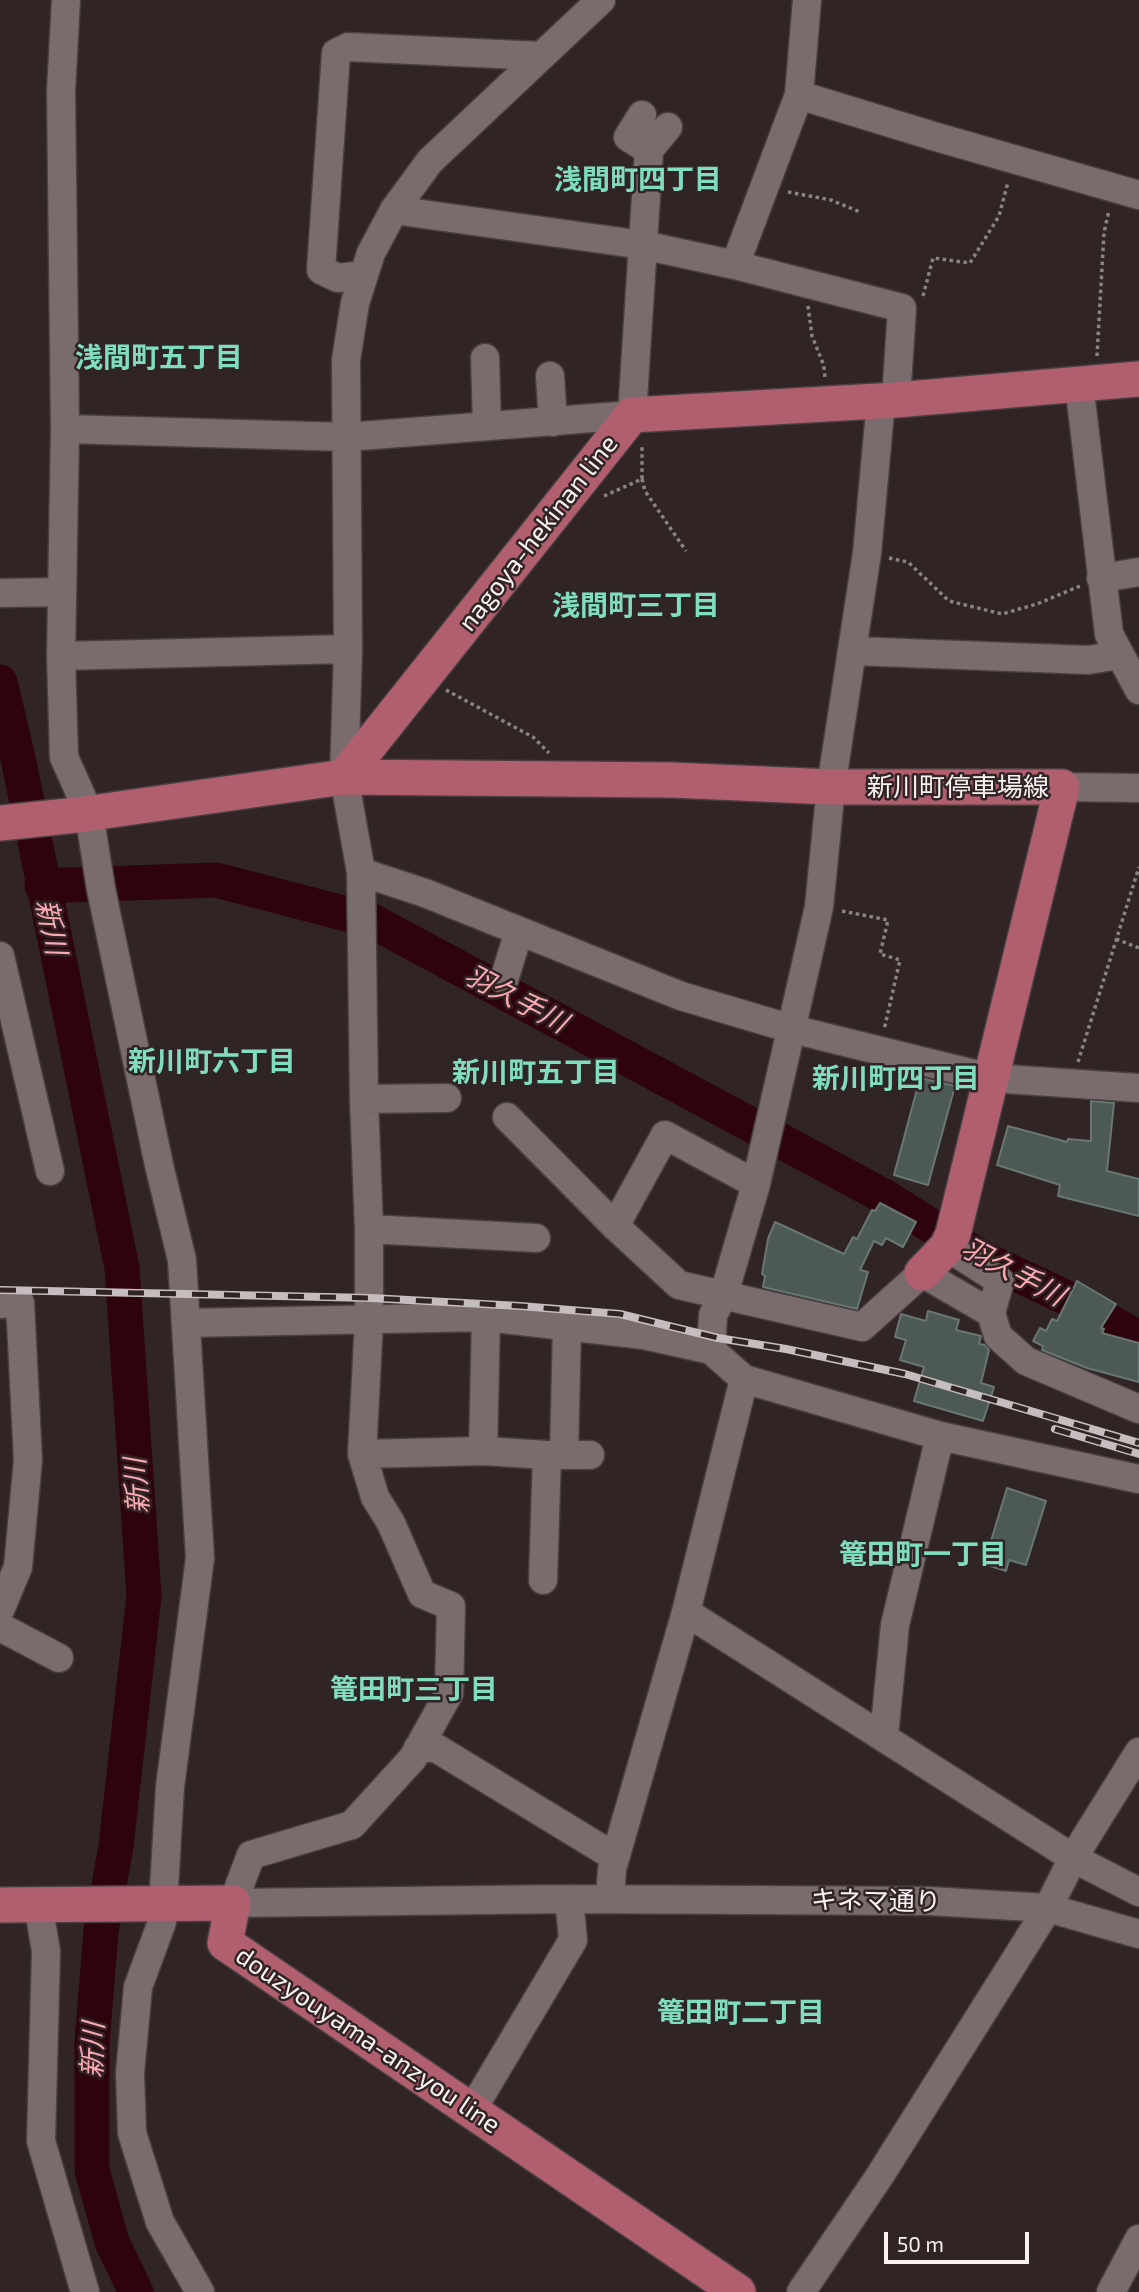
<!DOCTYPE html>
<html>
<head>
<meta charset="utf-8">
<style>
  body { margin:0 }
  #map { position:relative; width:1139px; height:2292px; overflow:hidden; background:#302425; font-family:"Exo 2",sans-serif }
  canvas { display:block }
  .scale { position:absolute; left:884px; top:2232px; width:145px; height:32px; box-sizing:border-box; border:4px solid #f9f1f2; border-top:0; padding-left:9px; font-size:21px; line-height:24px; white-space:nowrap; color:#f9f1f2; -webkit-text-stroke:5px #302425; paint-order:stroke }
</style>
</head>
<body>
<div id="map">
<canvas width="1139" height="2292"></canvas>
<div class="scale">50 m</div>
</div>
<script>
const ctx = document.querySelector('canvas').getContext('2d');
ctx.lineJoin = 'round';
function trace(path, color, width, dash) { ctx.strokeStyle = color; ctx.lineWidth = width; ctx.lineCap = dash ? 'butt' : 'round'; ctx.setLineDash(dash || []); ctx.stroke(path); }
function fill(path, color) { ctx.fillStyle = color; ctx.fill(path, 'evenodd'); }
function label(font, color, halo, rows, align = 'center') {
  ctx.font = font + ' "Exo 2","Noto Sans JP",sans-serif'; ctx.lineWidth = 5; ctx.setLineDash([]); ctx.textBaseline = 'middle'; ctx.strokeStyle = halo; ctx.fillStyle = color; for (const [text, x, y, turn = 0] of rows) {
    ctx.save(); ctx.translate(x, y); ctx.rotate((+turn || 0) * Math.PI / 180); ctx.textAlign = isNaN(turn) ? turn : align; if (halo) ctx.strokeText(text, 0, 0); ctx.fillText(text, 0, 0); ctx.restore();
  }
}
trace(new Path2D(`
  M0,682L19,763L122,1268L144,1596L116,1846L101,1931L92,2043V2170L112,2242L136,2292
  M42,886L216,880L370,920L887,1198L982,1258L1067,1298L1139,1338`), '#2f030e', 35);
const building = new Path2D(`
  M920,1078L955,1086L928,1185L894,1175Z
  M1091,1101L1114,1103L1107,1171L1139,1179V1216L1058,1196L1060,1185L997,1165L1008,1126L1067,1142L1068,1139L1091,1141Z
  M880,1203L916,1222L903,1247L886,1238L882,1245L874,1241L860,1270L868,1272L857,1309L763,1287L765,1276L762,1274L768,1239L775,1222L844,1254L853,1237L857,1239L872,1210L875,1211Z
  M1077,1281L1116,1304L1101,1328L1104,1329L1102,1333L1139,1343V1382L1087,1368L1042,1350L1043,1346L1033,1341L1040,1328L1046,1331L1052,1319L1057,1321Z
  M928,1311L959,1320L956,1330L981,1336L979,1344L985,1345L989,1350L981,1383L994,1387L983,1421L914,1401L924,1367L900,1360L906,1340L895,1337L901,1314L926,1321Z
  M1007,1488L1046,1501L1026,1565L1009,1560L1006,1571L984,1564Z`);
fill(building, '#4c5954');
trace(building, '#697772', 2);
const minor = new Path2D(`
  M66,0L61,91L65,429L61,656L64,757L89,813L101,889L159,1165L182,1260L200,1558L170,1787L162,1922L138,1987L130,2073L132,2133L160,2222L200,2292
  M601,0L430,161L394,210L371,253L355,303L346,360L348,649L344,777L361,872L364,1099L369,1229V1321L362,1454L375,1497L391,1523L422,1594L451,1606L449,1693L413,1758L352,1825L251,1855L233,1903L569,1899L929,1901L1048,1908L1139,1934
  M799,95L933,136L1139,195
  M642,115L628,137L649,150
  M394,210L643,245L735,265L902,308L896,400
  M735,265L799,95L807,0
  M364,275L338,278L321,270L336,53L348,47L541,56
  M485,358L487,426
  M550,376L553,422
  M1079,384L1109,634L1139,690
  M881,401L867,553L831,787L819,907L756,1184L724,1294L713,1315L711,1350L744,1379L940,1436L1139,1479
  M65,429L347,437L632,415L649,150L668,127
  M1101,578L1139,572
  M0,593L62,592
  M854,651L1088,660L1120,655
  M61,656L348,649
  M1062,787L1139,788
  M361,872L425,893L681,996L792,1029L991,1078L1139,1088
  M0,956L50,1171
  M504,980L519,931
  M364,1099L447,1098
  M507,1117L615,1226L679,1285L862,1327L922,1273L991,1313
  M615,1226L665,1135L756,1184
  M369,1229L536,1238
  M947,1247L1000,1281L991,1313L998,1336L1026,1361L1139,1409
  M0,1304L20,1303L28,1460L18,1567L0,1610
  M186,1323L486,1317L644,1335L711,1350
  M483,1451L486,1317
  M362,1454L483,1451L547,1455H590
  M564,1455L567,1325
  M543,1580L547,1455
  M686,1612L1073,1858L1139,1892
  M0,1627L59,1658
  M884,1736L895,1625L940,1436
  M418,1748H436L615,1857
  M610,1899L612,1869L686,1612L744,1379
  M38,1904L46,1951L41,2141L85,2292
  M472,2110L573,1940L569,1899
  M801,2292L879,2177L1048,1908L1073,1858L1139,1752
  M1111,2292L1139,2239`);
const major = new Path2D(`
  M344,777L671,780L831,787H1062L953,1234L947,1247L922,1273
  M0,823L77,815L344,777L632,415L896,400L1139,379
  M0,1905L233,1903L225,1943L738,2292`);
trace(minor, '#493f40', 31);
trace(major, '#493f40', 38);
trace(new Path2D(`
  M788,192L831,200L860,212
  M923,296L933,258L970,263L999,216L1008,182
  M808,306L812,336L824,366L825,379
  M1097,356L1104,233L1109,210
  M642,479L645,491L686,551
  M604,496L642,479V447
  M889,558L908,562L949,601L1002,614L1037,604L1080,586
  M446,690L533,737L549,753
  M842,911L888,920L880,954L900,960L884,1030
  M1116,939L1139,948
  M1078,1062L1139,867`), '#8c8283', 3.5, [3.5, 3.5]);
trace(minor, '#7a6b6d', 28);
trace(major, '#b15f6f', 35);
const rail = new Path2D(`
  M0,1290L371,1298L520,1306L620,1314L718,1338L786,1349L905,1374L1139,1443
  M1055,1429L1139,1454`);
trace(rail, '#c6bdbe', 8);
trace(rail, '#302425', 5, [16]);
label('26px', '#f9f1f2', '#302425', [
  ["nagoya-hekinan line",538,533,-52],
  ["新川町停車場線",958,787],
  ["キネマ通り",876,1901,1],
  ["douzyouyama-anzyou line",368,2040,34]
]);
label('bold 28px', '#80ddbf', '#302425', [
  ["浅間町四丁目",638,180],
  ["浅間町五丁目",159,358],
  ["浅間町三丁目",636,606],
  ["新川町六丁目",212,1062],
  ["新川町五丁目",536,1073],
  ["新川町四丁目",896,1079],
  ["篭田町一丁目",923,1555],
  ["篭田町三丁目",414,1690],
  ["篭田町二丁目",741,2013]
]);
label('italic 28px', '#fca7b2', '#302425', [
  ["新川",51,927,78],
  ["羽久手川",516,999,28],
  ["羽久手川",1013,1272,28],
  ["新川",137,1486,-94],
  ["新川",93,2050,-88]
]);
</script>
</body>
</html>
